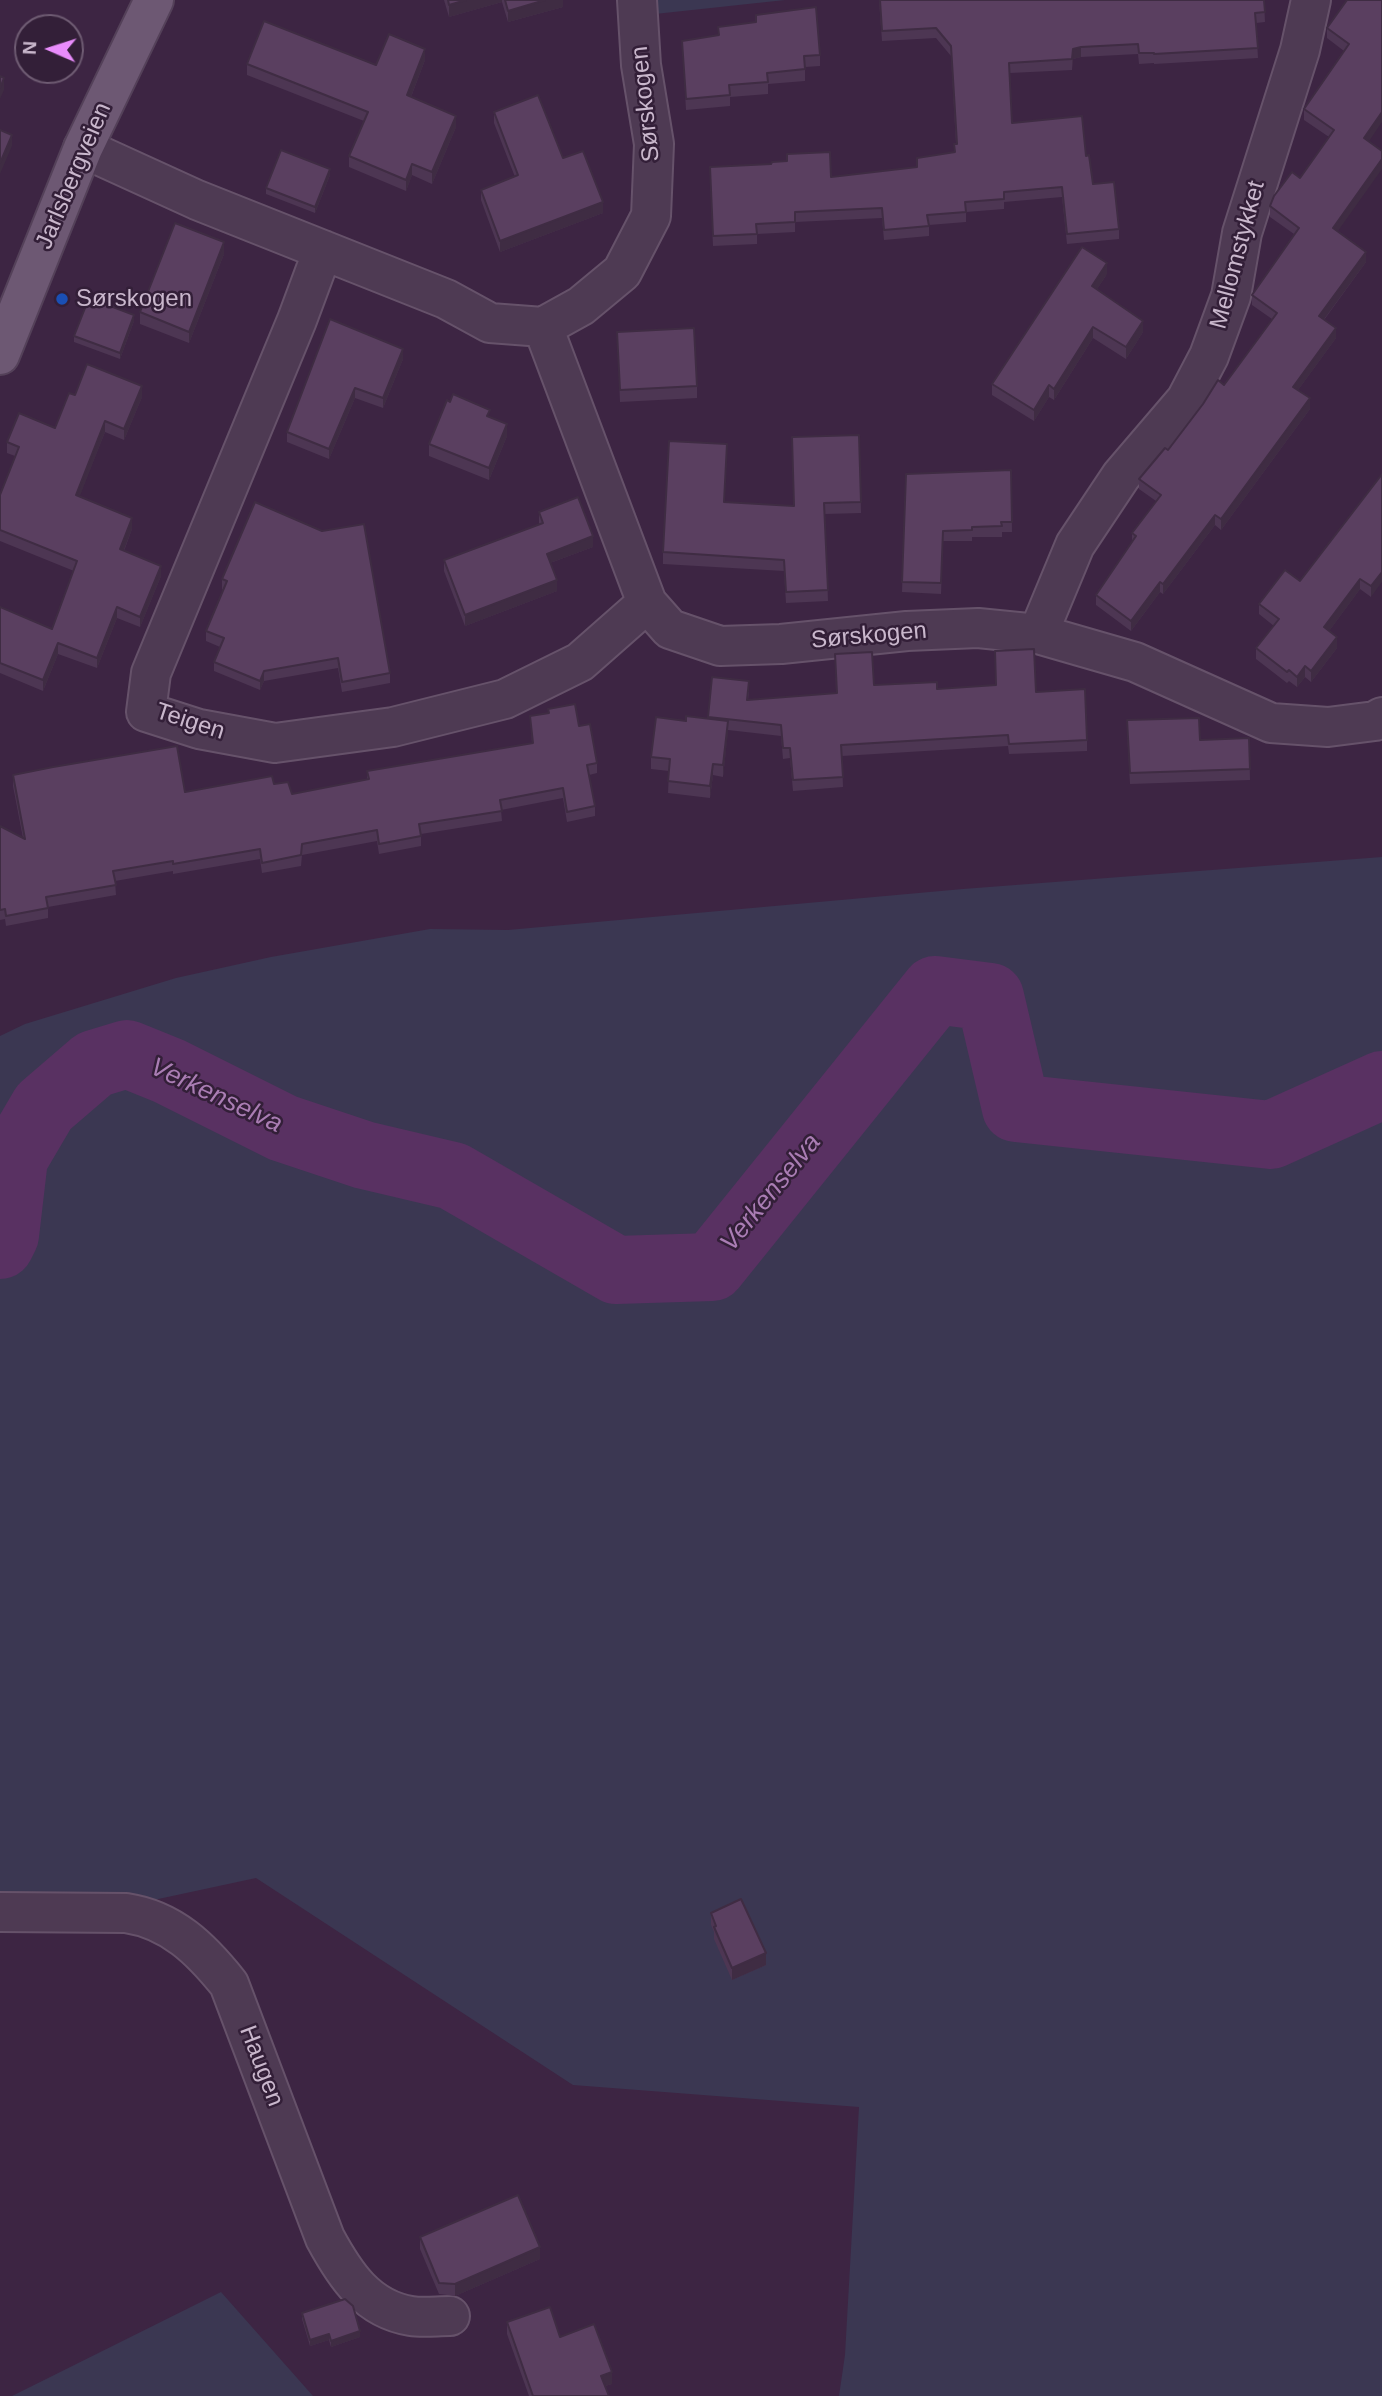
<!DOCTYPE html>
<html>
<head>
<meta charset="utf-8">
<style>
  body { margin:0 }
  #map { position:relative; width:1382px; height:2396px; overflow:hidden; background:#3d2543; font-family:Helvetica,sans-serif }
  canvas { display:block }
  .north { position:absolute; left:14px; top:14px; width:70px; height:70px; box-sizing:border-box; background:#331f38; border:2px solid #6f5c73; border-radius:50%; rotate:273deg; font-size:19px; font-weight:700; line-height:28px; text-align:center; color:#c9b7cc }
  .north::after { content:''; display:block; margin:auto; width:24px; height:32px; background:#e98cfc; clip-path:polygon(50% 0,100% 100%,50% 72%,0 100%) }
</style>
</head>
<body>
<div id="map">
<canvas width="1382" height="2396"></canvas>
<div class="north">N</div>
</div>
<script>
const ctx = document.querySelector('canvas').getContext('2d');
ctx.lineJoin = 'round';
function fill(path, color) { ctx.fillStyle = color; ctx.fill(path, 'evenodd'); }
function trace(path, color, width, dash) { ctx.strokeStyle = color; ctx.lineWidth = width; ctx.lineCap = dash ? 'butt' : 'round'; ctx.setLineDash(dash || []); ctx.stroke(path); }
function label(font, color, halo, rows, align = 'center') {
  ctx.font = font + ' Helvetica,sans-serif'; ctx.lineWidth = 5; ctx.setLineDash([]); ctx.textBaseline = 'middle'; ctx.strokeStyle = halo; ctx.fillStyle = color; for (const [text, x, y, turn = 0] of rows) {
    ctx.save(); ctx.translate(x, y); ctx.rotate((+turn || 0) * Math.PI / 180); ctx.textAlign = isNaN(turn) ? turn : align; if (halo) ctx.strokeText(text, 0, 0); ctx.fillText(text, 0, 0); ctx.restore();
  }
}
fill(new Path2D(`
  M657,0H785L655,14Z
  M1382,857V2396H839L845,2355L859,2107L573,2085L256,1878L0,1933V1036L25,1024L176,978L271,957L430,929L508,930L963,889Z
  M221,2292L313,2396H12Z`), '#3b3752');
trace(new Path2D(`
  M0,1245L5,1235L14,1158L44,1107L94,1064L127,1054L169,1071L283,1128L364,1155L453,1176L616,1270L712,1267L935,990L990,997L1016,1108L1271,1135L1382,1085`), '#593162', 68);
const minor = new Path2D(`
  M83,148L197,200L446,299L490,323L543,327L581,306L622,272L651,216L654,144L641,65L637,0
  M323,250L297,320L151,673L146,712L199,729L275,743L393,727L505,699L580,662L647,603
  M543,327L647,603L670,629L720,646L781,644L907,631L978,628L1038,634L1135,662L1271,723L1328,727L1375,721L1382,717
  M1038,634L1075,545L1121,476L1186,400L1209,356L1231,296L1242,233L1300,50L1311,0
  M0,1912L126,1913C172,1920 201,1949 229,1984L325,2238C345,2275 367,2309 411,2316C423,2318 437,2316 450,2316`);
const major = new Path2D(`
  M0,355L83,148L154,0`);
trace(minor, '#66526a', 42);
trace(major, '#544159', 42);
trace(minor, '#4e3a53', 38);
trace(major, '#6d5873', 38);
fill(new Path2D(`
  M444,0H563V7L508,22L502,2L449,17Z
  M879,0H1264L1265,22L1256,23L1258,58L1154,64V63L1139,64L1138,54L1081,57L1073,59L1072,70L1010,73L1012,123L1086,156L1093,184L1119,229V239L1067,244L1062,197L1004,202V209L966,212V222L929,225V236L884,240L882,218L795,222V232L757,234V244L713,246L710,177H831L917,167V158L954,152V144H956L951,56L936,38L882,41Z
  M1347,0L1368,142L1338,231L1366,262L1324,320L1336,338L1298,390L1310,409L1221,530L1215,525L1163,594L1160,592L1131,631L1096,605V595L1132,542V533L1156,501L1139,489V479L1168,450L1224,385L1272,319L1252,305V295L1294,234L1270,217V206L1300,178L1329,137L1304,120V109L1344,51L1327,38V28Z
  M756,22L820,55V66L805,67V81L768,84V94L730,97V106L686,110L682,41L718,35V27Z
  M425,60L411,97L456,127L432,184L412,175L406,191L349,167V156L364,121L247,75V64L376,65Z
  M494,112L563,158L603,213L500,252L481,200V190L515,177L494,123Z
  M330,175L315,213L266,194V188Z
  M224,254L189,343L140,324V312Z
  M1107,274L1097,289L1143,332L1126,359L1093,338L1054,400L1049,397L1034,421L992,395V384Z
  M330,319L403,359L383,408L355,398L329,459L287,442V432Z
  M134,321L120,359L74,342V336Z
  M617,332L697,386V398L620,402Z
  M75,395L142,397L124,440L105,432L79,497L132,529L124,551L161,576L140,627L117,618L97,668L58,654L43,691L0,673V607L52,629L74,571L0,541V495L15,456L7,453V442L55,428Z
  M490,417L507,436L489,480L429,456V444Z
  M859,435L861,513L825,514L828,601L786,603L784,571L663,564V552L727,455L724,502L794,506Z
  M1011,470L1012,532H1002V537H972V541H943L941,594L902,592L906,474Z
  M1382,474L1371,597L1360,589L1329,631L1337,648L1311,682L1305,677L1297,687L1289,681L1287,683L1256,659V648L1274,626L1259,614V604L1300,581Z
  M539,512L593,547L550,563L557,591L465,626L444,571V560L539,524Z
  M222,579L390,673V683L342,692L338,668L264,681L260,690L214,671V662L220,647L206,641V631L223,590L222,589Z
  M995,651L1087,740V751L1009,754L1008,746L842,756L843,787L793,791L790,758L783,759L781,736L728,730L723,777L713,775L710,798L668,793L669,771L651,769V757L686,721L708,719L712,677L749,692L748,700L836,693L835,654L874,685L937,689L996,685Z
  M548,709L579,726L597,763V773L589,775L595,806V816L567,822L563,798L501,810L502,821L421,834V846L379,854L377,841L302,855L301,866L262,873L260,859L173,874V871L115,881L116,895L48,907V918L6,926L5,919L0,920V826L23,838L13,786V775L185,792L274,784L292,794L367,780V771L532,743L530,716L548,713Z
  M1127,731L1200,740L1249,738L1250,780L1130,784Z
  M711,1913L766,1965L732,1980L714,1939V1932L711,1925Z
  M420,2237L540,2259L455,2296L439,2294L420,2249Z
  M302,2313L360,2337L331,2347L329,2340L310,2346L302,2319Z
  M507,2322L560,2337L612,2384L605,2386L609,2396H529L507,2334Z`), '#4d3653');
fill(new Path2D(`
  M466,0H502V2L449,17V5Z
  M545,0H563V7L508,22V11Z
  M1081,47V57L1073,59L1072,70L1073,49Z
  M425,49V60L407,107V95Z
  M4,78V90L0,99V88Z
  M1382,112V122L1364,149V138Z
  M456,116V127L432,184V172Z
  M12,135V146L0,174V163Z
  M1382,159V169L1333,238V228Z
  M412,164V175L406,191V180Z
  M330,169V175L315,213V207Z
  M603,202V213L500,252V241Z
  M224,242V254L189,343V332Z
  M1366,252V262L1319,326V316Z
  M1107,263V274L1092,297V286Z
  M134,315V321L120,359V353Z
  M1143,321V332L1126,359V347Z
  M1093,327V338L1054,400V389Z
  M1336,328V338L1293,397V387Z
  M403,349V359L383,408V398Z
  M1049,385V397L1034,421V410Z
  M142,386V397L124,440V429Z
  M355,388V398L329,459V449Z
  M1310,398V409L1221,530V519Z
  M105,421V432L76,506V495Z
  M507,424V436L489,480V468Z
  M1215,515V525L1163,594V584Z
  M132,518V529L120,560V549Z
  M593,536V547L547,564V554Z
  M161,566V576L140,627V617Z
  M1382,572V582L1371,597V586Z
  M1360,579V589L1324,638V627Z
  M557,580V591L465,626V615Z
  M1160,582V592L1131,631V621Z
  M117,607V618L97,668V658Z
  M1337,637V648L1311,682V671Z
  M58,643V654L43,691V680Z
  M1305,666V677L1297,687V677Z
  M264,671V681L260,690V681Z
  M728,721V733L723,777V765Z
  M713,764V775L710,798V786Z
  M766,1953V1965L732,1980V1968Z
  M540,2247V2259L455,2296V2284Z
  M360,2331V2337L331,2347V2341Z
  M329,2334V2340L310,2346V2340Z
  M612,2372V2384L601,2387V2376Z`), '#3f2c43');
const building = new Path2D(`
  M448,0H466L449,5Z
  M505,0H545L508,11Z
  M880,0H1264L1265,12L1255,13L1258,48L1154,54V53H1139L1138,44L1081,47L1073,49L1072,59L1009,63L1012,123L1082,116L1086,156L1089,155L1093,184L1114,182L1119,229L1067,234L1062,187L1004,192V199L965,202L966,212L927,215L929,226L884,230L882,208L795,212V222L756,224L757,234L713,236L710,167L771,164L772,162L787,161V154L830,152L831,177L917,167V158L955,152L954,144H957L951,46L936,28L882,31Z
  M1347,0H1382V112L1364,138L1382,151V159L1333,228L1366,252L1319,316L1336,328L1293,387L1310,398L1221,519L1215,515L1163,584L1160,582L1131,621L1096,595L1136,536L1132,533L1161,495L1139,479L1165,448L1168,450L1203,404L1218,380L1224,385L1277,313L1252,295L1299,228L1270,206L1274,196L1292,172L1300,178L1334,130L1304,109L1349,44L1327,28Z
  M816,7L820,55L804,56L805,69L767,73L768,82L729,85L730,95L686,99L682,41L719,35L718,27L756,22V15Z
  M264,21L376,65L389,34L425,49L407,95L456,116L432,172L412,164L406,180L349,156L368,112L247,64Z
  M0,76L4,78L0,88Z
  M538,95L563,158L583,151L603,202L500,241L481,190L518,175L494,112Z
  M0,130L12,135L0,163Z
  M281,150L330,169L315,207L266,188Z
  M175,223L224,242L189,332L140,312Z
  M1082,247L1107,263L1092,286L1143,321L1126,347L1093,327L1054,389L1049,385L1034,410L992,384Z
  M89,298L134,315L120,353L74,336Z
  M330,319L403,349L383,398L355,388L329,449L287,432Z
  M694,328L697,386L620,390L617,332Z
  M87,364L142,386L124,429L105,421L76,495L132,518L120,549L161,566L140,617L117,607L97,658L58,643L43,680L0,663V607L52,629L77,561L0,530V495L19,447L7,442L19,413L55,428L69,393L75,395Z
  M453,394L490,410L487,416L507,424L489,468L429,444L447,400L450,402Z
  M859,435L861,502L824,503L828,590L786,592L784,560L663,552L669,441L727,444L724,502L794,506L792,437Z
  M1011,470L1012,522H1001L1002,526L972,527V530L943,531L941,583L902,582L906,474Z
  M1382,474V572L1371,586L1360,579L1324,627L1337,637L1311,671L1305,666L1297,677L1289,670L1287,672L1256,648L1279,619L1259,604L1285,570L1300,581Z
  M578,497L593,536L547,554L557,580L465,615L444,560L543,523L539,512Z
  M255,502L322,531L364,524L390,673L342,682L338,658L264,671L260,681L214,662L224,638L206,631L227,581L222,579Z
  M1034,649L1036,692L1085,689L1087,740L1009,744L1008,735L841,745L843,777L793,780L790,748H783L781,725L708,717L712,677L749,681L747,700L837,693L835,654L872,652L874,685L937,682V689L996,685L995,651Z
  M575,704L579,726L590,724L597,763L587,765L595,806L567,812L563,788L500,800L502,811L419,824L421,836L379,844L377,830L302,844L301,855L262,863L260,849L173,864V861L113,871L116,885L46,897L48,908L6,916L5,909L0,910V826L25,839L13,775L53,767L177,746L185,792L272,776L274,784L288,782L292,794L369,779L367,771L533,743L530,716L549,713L548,709Z
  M686,716L728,721L723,765L713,764L710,786L668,781L670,759L651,757L656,717L686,721Z
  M1199,718L1200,740L1249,738L1250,769L1130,773L1127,720Z
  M741,1899L766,1953L732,1968L714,1927L716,1926L711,1913Z
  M518,2195L540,2247L455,2284L439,2283L420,2237Z
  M345,2299L353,2306L360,2331L331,2341L329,2334L310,2340L302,2313Z
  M550,2307L560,2337L594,2324L612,2372L601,2376L609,2396H533L507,2322Z`);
fill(building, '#5a3f60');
trace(building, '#3f2c43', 2);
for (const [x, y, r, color] of [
  [62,299,7,"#1a4fb4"]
]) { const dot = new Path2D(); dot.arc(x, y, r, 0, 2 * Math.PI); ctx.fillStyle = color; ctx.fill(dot); trace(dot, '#331f38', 2.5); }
label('24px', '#c9b7cc', '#331f38', [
  ["Sørskogen",646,104,-96],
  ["Jarlsbergveien",74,176,-67],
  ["Mellomstykket",1238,255,-75],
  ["Sørskogen",869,636,-5],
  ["Teigen",190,722,18],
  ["Haugen",261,2066,69]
]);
label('24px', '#c9b7cc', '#331f38', [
  ["Sørskogen",76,299]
], 'left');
label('italic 26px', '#aa7db4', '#331f38', [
  ["Verkenselva",216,1096,25],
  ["Verkenselva",771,1193,-51]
]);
</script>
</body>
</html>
